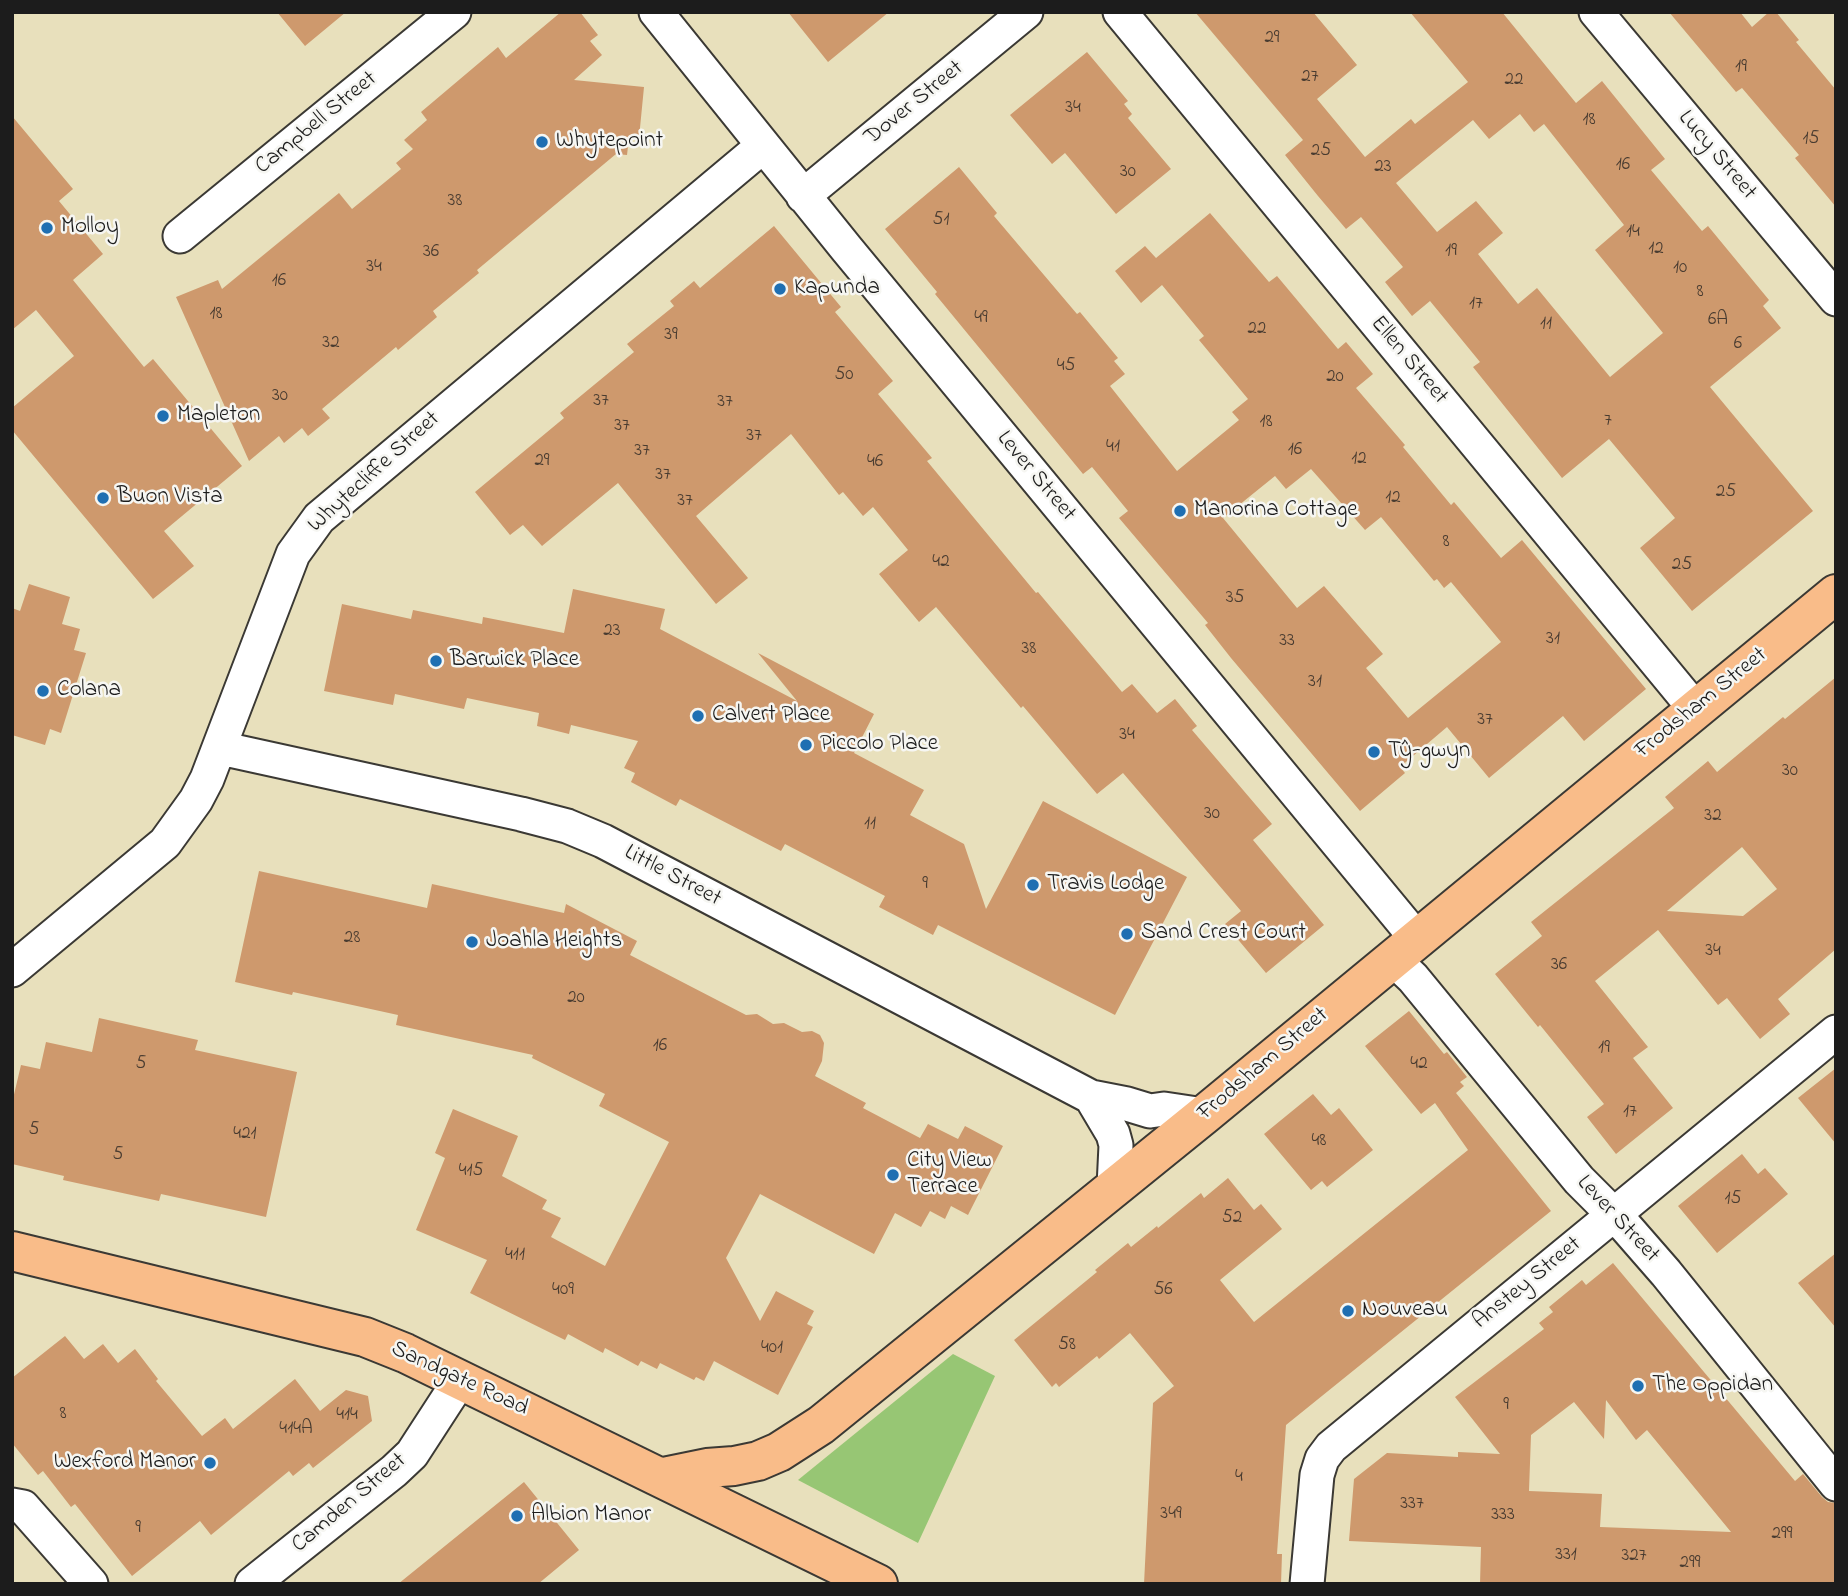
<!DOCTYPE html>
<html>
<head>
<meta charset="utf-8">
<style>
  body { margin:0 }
  #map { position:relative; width:1848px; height:1596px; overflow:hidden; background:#e8e0bc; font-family:"Indie Flower",sans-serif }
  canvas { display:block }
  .frame { position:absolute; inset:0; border:14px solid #1c1c1c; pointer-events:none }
</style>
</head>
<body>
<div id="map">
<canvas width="1848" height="1596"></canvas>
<div class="frame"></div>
</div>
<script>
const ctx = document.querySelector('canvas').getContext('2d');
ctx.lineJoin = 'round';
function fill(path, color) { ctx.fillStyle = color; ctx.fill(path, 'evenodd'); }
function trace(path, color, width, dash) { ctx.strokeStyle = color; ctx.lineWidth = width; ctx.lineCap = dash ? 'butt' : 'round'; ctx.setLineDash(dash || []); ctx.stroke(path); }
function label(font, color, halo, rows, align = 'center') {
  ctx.font = font + ' "Indie Flower",sans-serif'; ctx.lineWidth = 5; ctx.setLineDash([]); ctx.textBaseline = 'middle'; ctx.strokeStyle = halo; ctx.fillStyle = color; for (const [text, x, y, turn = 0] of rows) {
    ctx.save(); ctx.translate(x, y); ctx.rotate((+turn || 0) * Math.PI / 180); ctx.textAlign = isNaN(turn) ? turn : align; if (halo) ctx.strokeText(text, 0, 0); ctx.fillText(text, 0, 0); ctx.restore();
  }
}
fill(new Path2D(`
  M953,1354L995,1376L918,1543L798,1480Z`), '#97c674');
fill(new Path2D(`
  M277,12H346L305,46Z
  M561,12H580L598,35L590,41L602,55L574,80L644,87L639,138H629L627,155L616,154L477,270L479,273L433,311L437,317L398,350L396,347L322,409L330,418L308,436L302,428L284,443L279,436L249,461L176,297L218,280L222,289L339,193L352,209L401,169L396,163L413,149L404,140L427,120L421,112L498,47L506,58Z
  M788,12H889L828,62Z
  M1195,12H1313L1357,65L1317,99L1365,157L1411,119L1415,124L1468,82L1410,12H1502L1576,103L1602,81L1665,159L1651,170L1702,231L1708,226L1769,300L1763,306L1781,328L1710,387L1813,511L1692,611L1640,548L1675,518L1609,439L1562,478L1473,367L1480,362L1430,301L1412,316L1385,282L1403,267L1361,217L1346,229L1318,196L1285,155L1303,140ZM1520,114L1534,132L1544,124L1624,225L1595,250L1663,333L1610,377L1537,288L1518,304L1478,254L1503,233L1476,201L1437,232L1396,183L1473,120L1489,139Z
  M1669,12H1740L1752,27L1769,12H1776L1799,40L1796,42L1836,90V207L1795,158L1799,155L1742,88L1736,92Z
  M1087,52L1128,101L1124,104L1132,114L1128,118L1171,169L1116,214L1065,153L1052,164L1010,115Z
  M12,116L73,189L59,201L103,254L73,280L144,367L153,359L242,466L164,531L194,566L153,599L12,430V408L74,356L36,310L12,330Z
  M959,167L997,213L994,216L1077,314L1080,312L1118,358L1114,361L1125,374L1110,386L1177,471L1239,420L1232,412L1248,399L1199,340L1204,336L1162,285L1141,303L1115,271L1145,246L1156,258L1210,213L1269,282L1277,276L1338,349L1346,342L1373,374L1356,388L1405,445L1403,447L1451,505L1454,502L1501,558L1522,540L1646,689L1584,741L1563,716L1489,778L1447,727L1400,767L1405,773L1360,811L1231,658L1205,625L1208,623L1119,518L1128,511L1092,467L1083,474L935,294L937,292L885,229ZM1311,469L1365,530L1381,517L1434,581L1437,579L1444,588L1451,582L1501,642L1408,718L1366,668L1383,654L1324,586L1297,608L1223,518L1275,476L1286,489Z
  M774,226L841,307L835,312L893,381L878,394L932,458L927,461L1036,593L1038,592L1122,692L1132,684L1157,713L1175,699L1197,726L1192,730L1272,824L1253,840L1324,925L1266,973L1225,924L1241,911L1123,773L1097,794L1023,706L1021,708L936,607L919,622L879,574L908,550L873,507L863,516L843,492L839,495L791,434L696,516L748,578L716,604L618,483L542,546L523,525L510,535L475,492L564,418L560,413L634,352L627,344L674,306L670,301L694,281L700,288Z
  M29,584L70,597L62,624L80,629L74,650L86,653L61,733L50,729L45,745L12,735V608L20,611Z
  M573,589L665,609L660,629L797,701L758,653L874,714L854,753L924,790L910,815L964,844L986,909L1043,801L1187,877L1115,1015L938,925L933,935L879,907L885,896L785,844L781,851L680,799L676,806L631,782L635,773L624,768L638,741L571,725L569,734L537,726L539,713L467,698L464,709L395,694L393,705L324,691L342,604L411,619L413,610L482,624L483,617L564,633Z
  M1836,677V949L1778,999L1790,1014L1760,1039L1727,998L1718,1005L1658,930L1595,981L1648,1047L1633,1058L1673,1108L1616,1154L1587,1117L1604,1104L1540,1025L1538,1027L1495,974L1542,936L1531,922L1674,808L1665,797L1708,761L1717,772L1783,717L1785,719ZM1742,847L1777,889L1743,916L1667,911Z
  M259,871L427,908L432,884L564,913L566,904L637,941L630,955L746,1015L757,1014L773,1024L784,1023L802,1032L812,1031L820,1035L824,1043L822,1061L815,1076L866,1103L863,1108L920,1138L928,1124L958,1139L965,1126L1003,1146L968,1215L951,1206L945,1219L930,1211L921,1227L895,1213L874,1254L760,1194L726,1258L760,1321L776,1291L814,1311L807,1324L813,1327L778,1395L714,1361L704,1381L696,1377L694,1380L660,1363L657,1369L641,1361L638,1366L605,1348L603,1353L568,1334L565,1340L470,1293L487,1260L416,1230L445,1158L435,1153L453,1109L518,1136L502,1176L547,1200L542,1209L561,1218L551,1237L605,1266L669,1142L599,1106L605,1094L532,1058L533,1055L396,1025L398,1015L293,992L292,995L235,982Z
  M1409,1011L1444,1054L1447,1052L1467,1077L1460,1082L1464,1086L1456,1093L1551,1211L1286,1425L1277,1554H1282L1281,1584H1144L1153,1403L1174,1386L1130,1333L1099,1359L1097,1356L1059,1387L1056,1383L1052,1387L1014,1340L1097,1272L1095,1270L1128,1243L1131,1247L1157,1226L1158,1228L1201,1193L1204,1198L1228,1178L1254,1210L1261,1204L1282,1229L1220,1280L1254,1322L1468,1150L1435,1103L1421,1114L1365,1046Z
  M99,1018L198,1040L195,1050L297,1072L266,1217L161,1194L159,1201L63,1180L64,1176L12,1164V1103L21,1065L40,1069L46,1042L92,1052Z
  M1836,1068V1144L1798,1098Z
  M1313,1094L1331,1115L1339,1108L1373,1150L1327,1187L1322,1181L1311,1190L1264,1134Z
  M1742,1154L1758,1174L1765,1168L1788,1194L1717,1253L1678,1206Z
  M1836,1253V1328L1798,1283Z
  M1613,1263L1795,1481L1803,1474L1822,1497L1828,1502L1836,1503V1584H1480L1481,1547L1349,1541L1354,1479L1387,1453L1458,1457V1452L1500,1454L1455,1397L1544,1329L1539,1323L1553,1312L1549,1307L1582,1280L1586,1285ZM1606,1400L1636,1440L1647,1430L1731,1532L1600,1527L1602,1494L1529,1491L1531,1435L1574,1402L1604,1439Z
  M65,1336L84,1359L103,1344L118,1363L135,1349L158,1379L156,1381L202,1436L225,1418L233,1429L295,1379L320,1411L346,1390L368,1396L372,1421L313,1468L309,1463L293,1476L289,1471L211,1535L200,1521L132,1576L75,1504L71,1507L43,1471L38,1475L12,1443V1378Z
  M524,1482L579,1550L538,1584H398Z`), '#ce996d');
const street = new Path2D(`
  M656,12L846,248L1417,939
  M1120,12L1696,710
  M1596,12L1836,299
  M803,196L1026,12
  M180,236L454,12
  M220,748L521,814L567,826L603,841L1091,1097L1127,1104L1150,1111L1164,1109L1204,1115
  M1393,959L1413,978L1579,1180L1625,1226L1666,1273L1836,1484
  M12,970L165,843L196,800L207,779L293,554L319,518L763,146
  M1091,1097L1113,1134L1116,1145L1114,1187
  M12,1505L23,1507L91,1584
  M252,1584L394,1471L412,1454L460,1380
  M1307,1584L1317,1475L1322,1459L1331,1447L1836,1032`);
const highway = new Path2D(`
  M12,1251L365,1337L405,1353L878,1584
  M663,1477L707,1468L734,1466L758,1461L779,1452L821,1425L1204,1115L1836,594`);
trace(street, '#3b3934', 37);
trace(highway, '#3b3934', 42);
trace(street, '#fff', 33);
trace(highway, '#f9bc89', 38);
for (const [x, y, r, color] of [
  [542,142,7,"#1f6fb2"],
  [47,228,7,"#1f6fb2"],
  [780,289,7,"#1f6fb2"],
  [163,416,7,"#1f6fb2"],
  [103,498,7,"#1f6fb2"],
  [1180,511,7,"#1f6fb2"],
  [436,661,7,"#1f6fb2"],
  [43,691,7,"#1f6fb2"],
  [698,716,7,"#1f6fb2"],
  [806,745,7,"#1f6fb2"],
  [1374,752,7,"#1f6fb2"],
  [1033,885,7,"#1f6fb2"],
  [1127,934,7,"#1f6fb2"],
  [472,942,7,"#1f6fb2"],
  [893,1175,7,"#1f6fb2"],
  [1348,1311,7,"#1f6fb2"],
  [1638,1386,7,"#1f6fb2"],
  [210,1463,7,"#1f6fb2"],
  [517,1516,7,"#1f6fb2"]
]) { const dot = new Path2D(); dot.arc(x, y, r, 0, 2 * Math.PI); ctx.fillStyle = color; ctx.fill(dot); trace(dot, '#f6f6f2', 2.5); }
label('19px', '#483b30', null, [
  ["29",1272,39],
  ["19",1741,68],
  ["27",1310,78],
  ["22",1514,81],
  ["34",1073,109],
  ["18",1589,121],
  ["15",1811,140],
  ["25",1321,152],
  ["16",1623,166],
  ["23",1383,168],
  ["30",1128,173],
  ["38",455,202],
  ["51",941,221],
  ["14",1633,233],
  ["12",1656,250],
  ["19",1451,252],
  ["36",431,253],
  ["34",374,268],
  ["10",1680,269],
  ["16",279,282],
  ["8",1700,293],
  ["17",1476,305],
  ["18",216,315],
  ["49",981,319],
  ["6A",1718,321],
  ["11",1546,325],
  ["22",1257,330],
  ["39",671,336],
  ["32",331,344],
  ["6",1738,345],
  ["45",1066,367],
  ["50",844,376],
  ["20",1335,378],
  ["30",280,397],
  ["37",601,402],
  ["37",725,403],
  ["7",1608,422],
  ["18",1266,423],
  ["37",622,427],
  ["37",754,437],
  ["41",1113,448],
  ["16",1295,451],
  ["37",642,452],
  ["12",1359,460],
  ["29",542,462],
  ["46",875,463],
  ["37",663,476],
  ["25",1726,493],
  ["12",1393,499],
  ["37",685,502],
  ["8",1446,543],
  ["42",941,563],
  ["25",1682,566],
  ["35",1235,599],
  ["23",612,632],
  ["31",1553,640],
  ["33",1287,642],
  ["38",1029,650],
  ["31",1315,683],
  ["37",1485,721],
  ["34",1127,736],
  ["30",1790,772],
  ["30",1212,815],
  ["32",1713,817],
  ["11",870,825],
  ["9",925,885],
  ["28",352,939],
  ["34",1713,952],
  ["36",1559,966],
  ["20",576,999],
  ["16",660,1047],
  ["19",1604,1049],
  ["5",141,1065],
  ["42",1419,1065],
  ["17",1630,1113],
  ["5",34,1131],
  ["421",245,1135],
  ["48",1319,1142],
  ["5",118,1156],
  ["415",471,1172],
  ["15",1733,1200],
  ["52",1232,1219],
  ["411",515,1256],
  ["409",563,1291],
  ["56",1163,1291],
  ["58",1067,1346],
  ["401",772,1349],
  ["9",1506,1406],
  ["8",63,1415],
  ["414",347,1416],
  ["414A",296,1430],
  ["4",1239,1478],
  ["337",1412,1505],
  ["349",1171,1515],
  ["333",1503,1516],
  ["9",138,1529],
  ["299",1782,1535],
  ["331",1566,1556],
  ["327",1634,1557],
  ["299",1690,1564]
]);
label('23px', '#1c1c1c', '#f6f6f2', [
  ["Dover Street",915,104,-39],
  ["Campbell Street",317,124,-39],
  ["Lucy Street",1716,156,50],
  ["Ellen Street",1408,361,50],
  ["Whytecliffe Street",375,473,-42],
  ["Lever Street",1035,477,50],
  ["Frodsham Street",1702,704,-39],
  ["Little Street",672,877,28],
  ["Frodsham Street",1264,1065,-40],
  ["Lever Street",1617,1220,47],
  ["Anstey Street",1528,1284,-39],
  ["Sandgate Road",459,1380,25],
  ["Camden Street",350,1504,-40]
]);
label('23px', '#1c1c1c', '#f6f6f2', [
  ["Whytepoint",556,142],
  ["Molloy",61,228],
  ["Kapunda",794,289],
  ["Mapleton",177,416],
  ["Buon Vista",117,498],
  ["Manorina Cottage",1194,511],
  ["Barwick Place",450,661],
  ["Colana",57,691],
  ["Calvert Place",712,716],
  ["Piccolo Place",820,745],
  ["Tŷ-gwyn",1388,752],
  ["Travis Lodge",1047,885],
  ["Sand Crest Court",1141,934],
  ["Joahla Heights",486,942],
  ["City View",907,1162],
  ["Terrace",907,1188],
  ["Nouveau",1362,1311],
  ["The Oppidan",1652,1386],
  ["Wexford Manor",196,1463,"right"],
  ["Albion Manor",531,1516]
], 'left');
</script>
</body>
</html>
